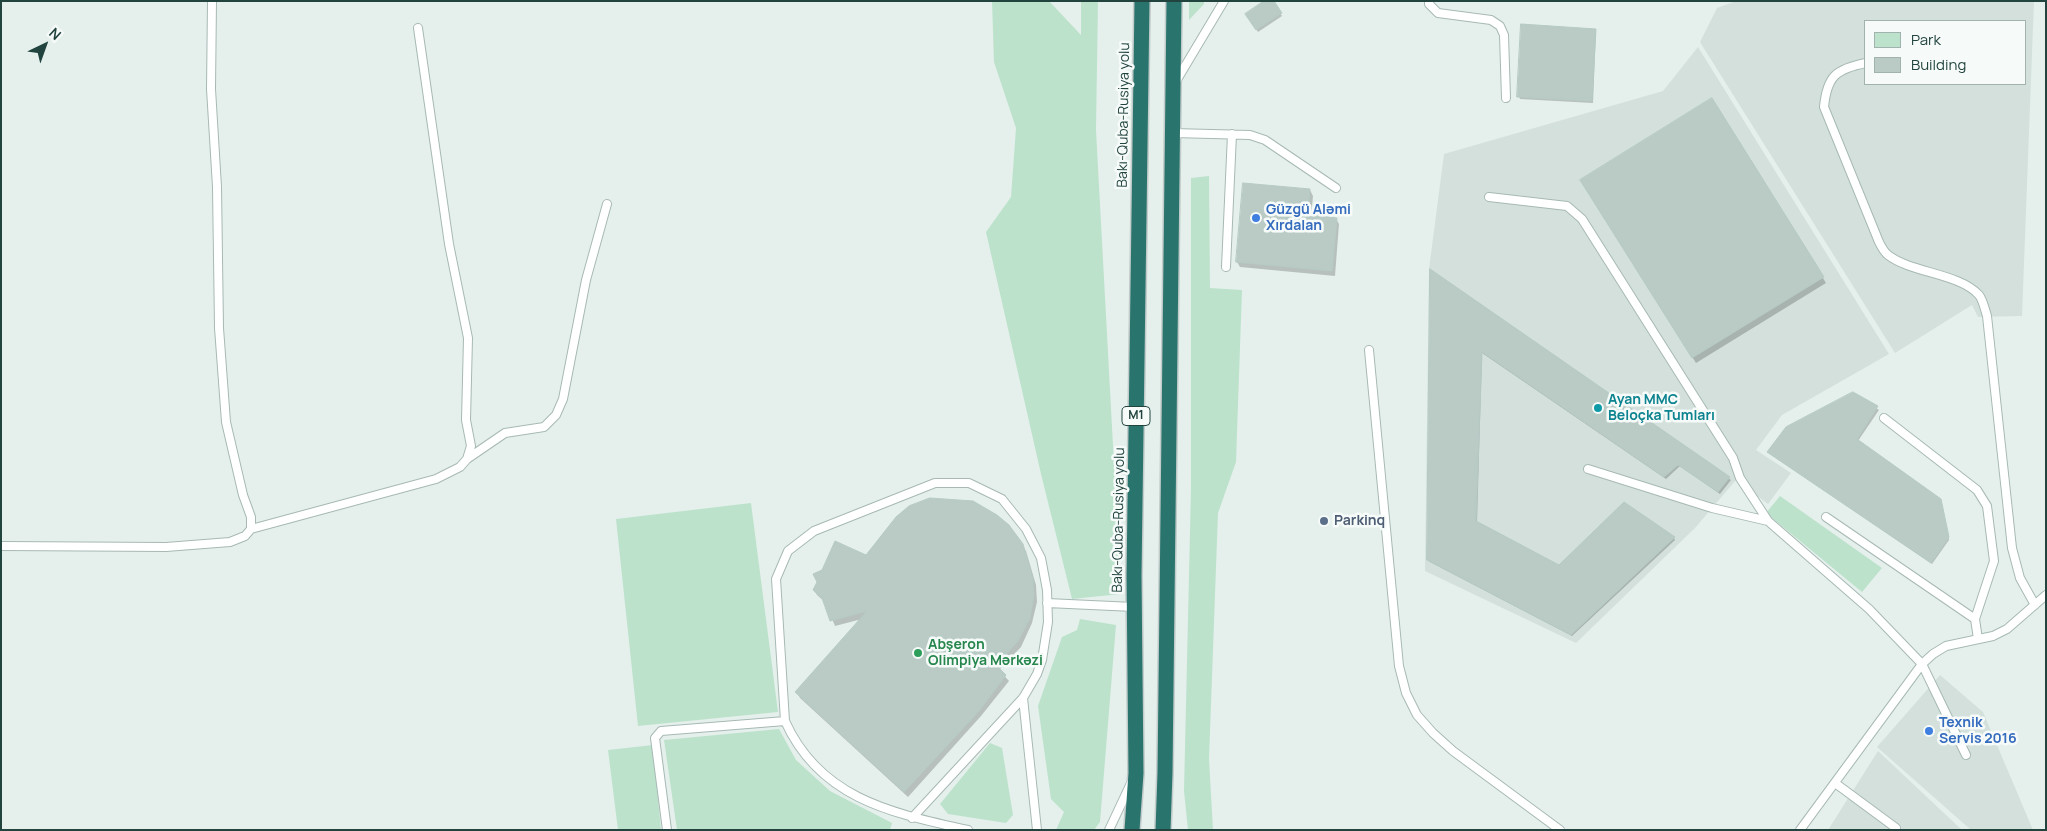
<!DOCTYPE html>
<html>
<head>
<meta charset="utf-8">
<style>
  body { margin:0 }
  #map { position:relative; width:2047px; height:831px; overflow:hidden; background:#e5f0ec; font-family:Manrope,sans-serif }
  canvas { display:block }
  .frame { position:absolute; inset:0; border:2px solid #22443f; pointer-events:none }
  .legend { position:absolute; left:1864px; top:20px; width:162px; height:65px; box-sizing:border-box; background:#f6fbf9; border:1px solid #a1b2af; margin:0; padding:6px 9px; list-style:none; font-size:15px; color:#22443f }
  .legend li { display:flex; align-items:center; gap:10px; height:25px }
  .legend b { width:25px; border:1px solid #a1b2af }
  .north { position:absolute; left:20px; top:20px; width:50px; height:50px; -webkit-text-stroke:4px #f6fbf9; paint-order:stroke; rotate:42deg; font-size:14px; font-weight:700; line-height:20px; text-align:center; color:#22443f }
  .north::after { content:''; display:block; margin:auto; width:18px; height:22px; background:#22443f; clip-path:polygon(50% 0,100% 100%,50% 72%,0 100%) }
</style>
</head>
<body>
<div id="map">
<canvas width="2047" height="831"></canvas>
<div class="frame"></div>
<ul class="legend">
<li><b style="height:14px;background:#bce2cc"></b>Park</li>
<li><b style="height:14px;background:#bacbc6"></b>Building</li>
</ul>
<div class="north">N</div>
</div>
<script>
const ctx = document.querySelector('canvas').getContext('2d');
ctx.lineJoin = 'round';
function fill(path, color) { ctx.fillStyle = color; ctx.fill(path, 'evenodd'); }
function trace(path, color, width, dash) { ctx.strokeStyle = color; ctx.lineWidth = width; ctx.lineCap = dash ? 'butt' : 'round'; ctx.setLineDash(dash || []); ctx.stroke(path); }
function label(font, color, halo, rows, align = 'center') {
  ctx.font = font + ' Manrope,sans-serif'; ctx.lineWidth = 5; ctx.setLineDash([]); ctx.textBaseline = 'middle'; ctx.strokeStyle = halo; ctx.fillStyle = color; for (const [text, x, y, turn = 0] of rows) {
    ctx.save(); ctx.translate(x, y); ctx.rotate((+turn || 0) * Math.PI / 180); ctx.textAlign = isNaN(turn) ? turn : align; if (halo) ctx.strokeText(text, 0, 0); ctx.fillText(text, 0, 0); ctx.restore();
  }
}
fill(new Path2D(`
  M1736,1H2034L2022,316L1978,317L1972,305L1895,353L1700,42L1717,8ZM1866,21H2026V84H1866Z
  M1698,47L1889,354L1782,415L1756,450L1791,473L1768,504L1736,480L1695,528L1576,643L1425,571L1429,269L1444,154L1663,91Z
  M1940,675L1983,712L2033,830H1971L1877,747Z
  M1878,751L1962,830H1828Z`), '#d3e0dc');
fill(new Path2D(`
  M992,1H1049L1081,35V1H1098L1096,130L1121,594L1072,599L1041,474L986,232L1011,197L1016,128L994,62Z
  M1189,1H1204V4L1189,20Z
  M1209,176L1210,288L1242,290L1236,462L1218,513L1209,759L1213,830H1188L1184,791L1191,488V178Z
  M1780,496L1882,568L1862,592L1766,513Z
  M751,503L778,712L638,726L616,519Z
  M1080,619L1116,625L1100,822L1094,830H1056L1064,812L1051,799L1038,706L1062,637L1077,630Z
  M779,729L796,760L830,791L892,823L890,830H677L664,740Z
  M990,743L1002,748L1013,815L1006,823L948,814L940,804Z
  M653,745L661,830H618L608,750Z`), '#bce2cc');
fill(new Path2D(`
  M1273,1L1282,16L1258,32L1247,14Z
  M1596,30L1593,103L1520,99L1519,96Z
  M1711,100L1826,283L1696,363L1582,180Z
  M1310,190L1313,196L1311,216L1336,219L1339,224L1335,276L1240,267L1237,262Z
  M1431,272L1731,480L1720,494L1680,466L1666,479L1482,353L1477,523L1560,567L1674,538L1675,540L1572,636L1430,562L1429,559Z
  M1853,393L1879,410L1858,441L1941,503L1949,540L1932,564L1769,452Z
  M1022,545L1026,551L1036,585L1037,602L1032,623L1021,647L999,670L1009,681L981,716L908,797L800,698L797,692L862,619L835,626L825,602L817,595L814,590L866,557Z`), '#0003');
const building = new Path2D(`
  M1264,1H1274L1282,13L1256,30L1245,14Z
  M1521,24L1596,29L1592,101L1517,97Z
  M1712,98L1824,277L1692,358L1580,180Z
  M1243,183L1310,189L1308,215L1337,218L1332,271L1236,262Z
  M1430,269L1730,477L1718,492L1678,465L1664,477L1482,352L1476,521L1559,565L1624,502L1675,537L1571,635L1427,560Z
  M1853,392L1878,406L1857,439L1941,499L1949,537L1931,563L1767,452L1786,427Z
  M930,498L973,501L997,515L1009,525L1023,544L1033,579L1034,595L1030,618L1018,641L996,665L1006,675L979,711L904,792L795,692L867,611L830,621L822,598L813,590L817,582L813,574L822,570L835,541L866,555L896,517L909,506Z`);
fill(building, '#bacbc6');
trace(building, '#b6cac5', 1);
const lane = new Path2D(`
  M1429,1V4L1438,13L1491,20L1500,26L1504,35L1506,98
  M1866,63C1836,69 1827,76 1824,107L1879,242C1881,246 1884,252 1888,255C1911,273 1959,273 1979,295C1983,300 1985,310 1987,316L2012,548L2020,578L2035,605
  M1175,83L1224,1
  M1173,133L1250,135L1265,140L1336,188
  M1489,197L1567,206L1582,219L1733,458L1740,478L1768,521
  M1226,267L1232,134
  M1369,350L1399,666L1406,693L1417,715L1433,733L1453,751L1560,830
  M1884,418L1977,490L1987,506L1994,561L1975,619L1978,639
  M467,459L505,433L544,427L556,415L563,399L586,280L607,204
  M1588,469L1712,508L1768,521L1869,609L1922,664L1966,755
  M1826,517L1975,619
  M251,529L436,479L460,467L467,459L471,446L466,420L468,338L449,244L418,28
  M1,546L166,547L230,542L245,536L251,529V517L243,495L226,422L219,328L217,187L211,89L212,1
  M1047,603L1134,607
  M1023,698L1037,830
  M1835,783L1896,828
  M912,818L1023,698L1037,674L1042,660L1048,622L1047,590L1041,558L1026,529L1002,499L969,483H935L814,531L788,551L776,579L785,721C820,799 892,813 968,830
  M667,830L655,738L661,731L785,721
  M1109,830L1132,781
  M1800,830L1922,664L1933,654L1946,646L1993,636L2007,629L2046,595`);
const highway = new Path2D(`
  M1132,830L1136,773L1134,575L1142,1
  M1163,830L1165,773L1174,1`);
trace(lane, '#a7b9b5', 10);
trace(highway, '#c1cbc9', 18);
trace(lane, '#fff', 8);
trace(highway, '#2a746e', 15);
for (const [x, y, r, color] of [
  [1256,218,5,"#3f7fe0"],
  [1598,408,5,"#0f9aa8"],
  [1324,521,5,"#5c6f8a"],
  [918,653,5,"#2e9e5b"],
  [1929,731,5,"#3f7fe0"]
]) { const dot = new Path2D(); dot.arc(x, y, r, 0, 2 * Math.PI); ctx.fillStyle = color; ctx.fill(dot); trace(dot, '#f6fbf9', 2); }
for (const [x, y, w] of [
  [1136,416,28]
]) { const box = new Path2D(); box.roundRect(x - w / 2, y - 9.5, w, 19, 4); ctx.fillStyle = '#f6fbf9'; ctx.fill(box); trace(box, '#22443f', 1); }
label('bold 12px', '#22443f', null, [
  ["M1",1136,416]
]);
label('14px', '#22443f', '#f6fbf9', [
  ["Bakı-Quba-Rusiya yolu",1124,115,-89],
  ["Bakı-Quba-Rusiya yolu",1119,520,-89]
]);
label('bold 14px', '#366cbe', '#f6fbf9', [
  ["Güzgü Aləmi",1266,210],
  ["Xırdalan",1266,226],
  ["Texnik",1939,723],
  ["Servis 2016",1939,739]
], 'left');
label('bold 14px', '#0d838f', '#f6fbf9', [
  ["Ayan MMC",1608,400],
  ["Beloçka Tumları",1608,416]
], 'left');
label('bold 14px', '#4e5e75', '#f6fbf9', [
  ["Parkinq",1334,521]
], 'left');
label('bold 14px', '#27864d', '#f6fbf9', [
  ["Abşeron",928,645],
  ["Olimpiya Mərkəzi",928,661]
], 'left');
</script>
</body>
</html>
